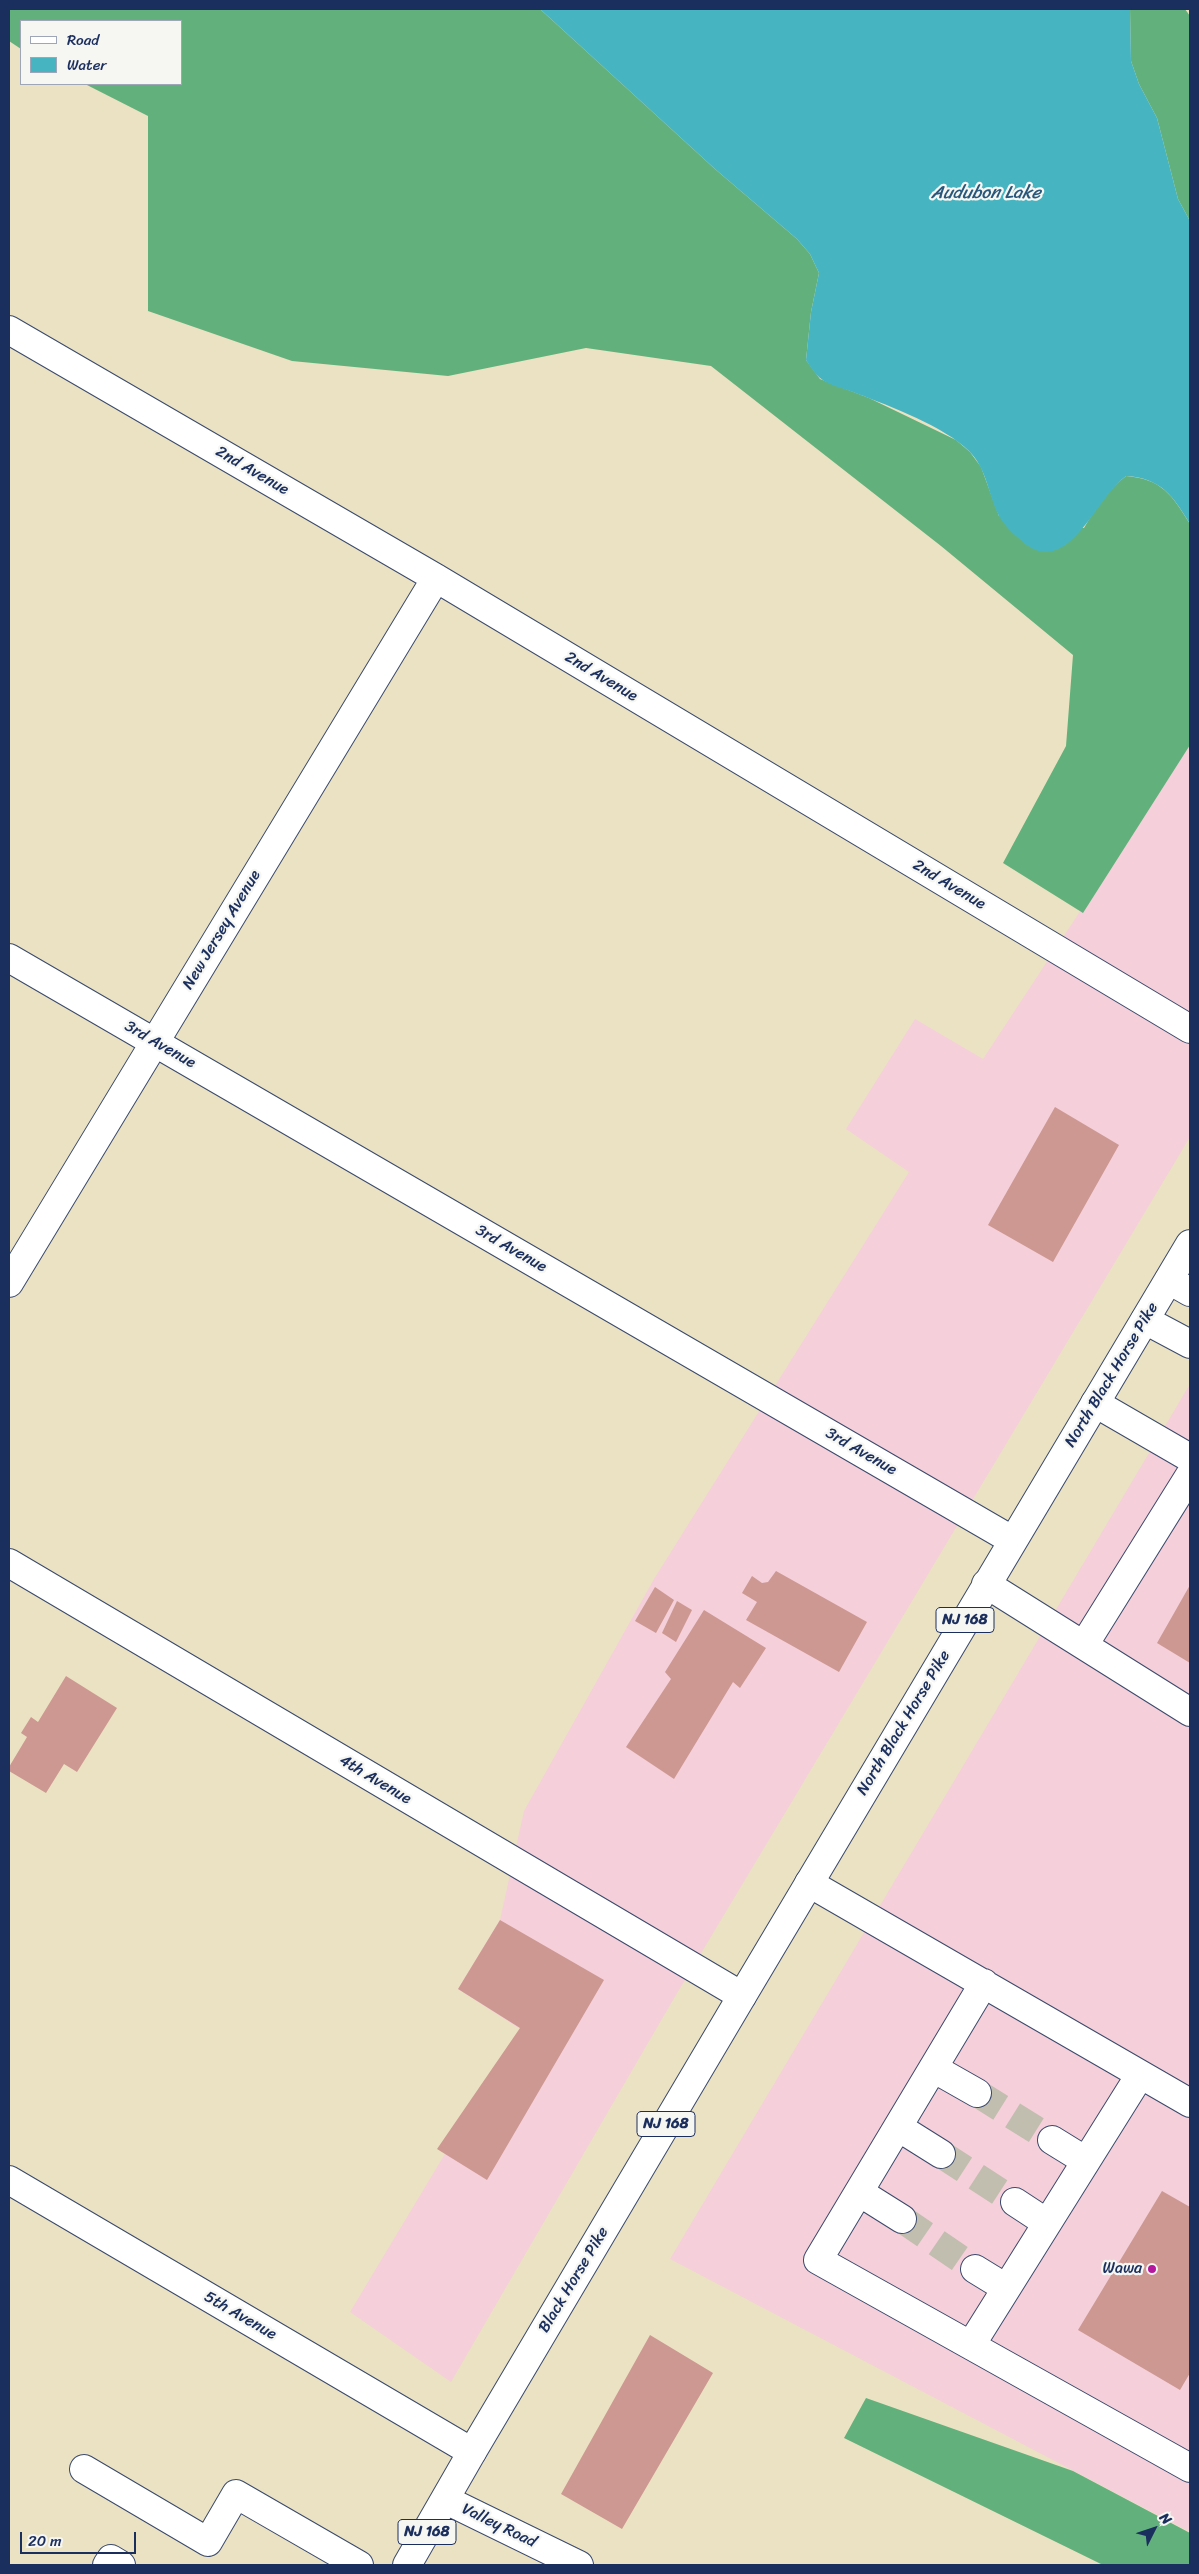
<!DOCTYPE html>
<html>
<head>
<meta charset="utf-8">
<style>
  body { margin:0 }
  #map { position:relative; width:1199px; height:2574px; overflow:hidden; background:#ebe2c3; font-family:Sriracha,sans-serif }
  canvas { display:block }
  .frame { position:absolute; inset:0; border:10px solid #1b2f5e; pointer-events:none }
  .legend { position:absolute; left:20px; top:20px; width:162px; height:65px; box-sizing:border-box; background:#f6f6f2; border:1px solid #9ea6b7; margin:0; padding:6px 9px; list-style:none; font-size:15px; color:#1b2f5e }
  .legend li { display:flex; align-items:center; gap:10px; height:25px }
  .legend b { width:25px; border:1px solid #9ea6b7 }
  .north { position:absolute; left:1129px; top:2504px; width:50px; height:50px; -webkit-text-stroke:4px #f6f6f2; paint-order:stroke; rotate:49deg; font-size:14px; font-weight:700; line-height:20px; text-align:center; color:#1b2f5e }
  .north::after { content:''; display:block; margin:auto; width:18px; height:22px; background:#1b2f5e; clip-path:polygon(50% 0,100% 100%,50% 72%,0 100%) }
  .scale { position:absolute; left:20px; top:2532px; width:116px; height:22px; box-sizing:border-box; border:2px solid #1b2f5e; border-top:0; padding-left:6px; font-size:15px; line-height:18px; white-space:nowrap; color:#1b2f5e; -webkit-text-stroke:4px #f6f6f2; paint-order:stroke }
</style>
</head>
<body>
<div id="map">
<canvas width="1199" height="2574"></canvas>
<div class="frame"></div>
<ul class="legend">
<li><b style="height:6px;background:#fff"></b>Road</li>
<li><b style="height:14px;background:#47b5c1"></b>Water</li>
</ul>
<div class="north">N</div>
<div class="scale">20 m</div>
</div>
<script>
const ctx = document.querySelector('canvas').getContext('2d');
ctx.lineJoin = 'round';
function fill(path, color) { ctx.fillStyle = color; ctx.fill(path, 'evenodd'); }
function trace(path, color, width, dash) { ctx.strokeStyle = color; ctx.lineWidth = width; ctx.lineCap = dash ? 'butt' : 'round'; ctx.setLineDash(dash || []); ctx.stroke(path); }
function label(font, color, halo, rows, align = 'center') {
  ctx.font = font + ' Sriracha,sans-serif'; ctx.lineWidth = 4.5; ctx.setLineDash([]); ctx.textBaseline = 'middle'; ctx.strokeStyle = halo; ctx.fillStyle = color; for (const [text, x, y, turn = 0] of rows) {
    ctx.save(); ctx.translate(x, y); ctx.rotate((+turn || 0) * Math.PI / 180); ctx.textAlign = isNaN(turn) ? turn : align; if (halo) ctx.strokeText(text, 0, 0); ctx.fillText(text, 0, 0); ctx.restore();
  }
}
fill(new Path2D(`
  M1190,744V1137L673,2000L451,2382L350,2312L520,2029L458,1989L500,1920L524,1811L654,1579L909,1172L846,1129L915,1019L983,1059Z
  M1190,1384V2532L670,2259Z`), '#f5cfd9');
fill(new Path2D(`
  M9,9H540L715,169L797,239L810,254L819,273L811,312L806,360L820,379L869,398L956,440L970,452L981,467L999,516L1084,528C1096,508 1107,490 1126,476C1162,479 1172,495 1190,524V745L1083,913L1003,863L1066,746L1073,655L941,546L711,366L586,348L448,376L292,361L148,311V116L85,84H181V21H21V49L9,41Z
  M1130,9H1185L1190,16V221L1178,199L1157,118L1139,84L1131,61Z
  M866,2398L1073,2471L1190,2533V2565H1103L844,2438Z`), '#62b17c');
fill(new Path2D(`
  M540,9H1130L1131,61L1139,84L1157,118L1178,199L1190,221V524C1173,496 1161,478 1126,476C1100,495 1079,551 1046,552C1037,552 1028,547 1022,541C1013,534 1005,526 999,516C988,494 987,469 969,451C945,427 890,406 858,394C847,389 829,386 820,378C814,373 810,366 806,360L811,312L819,273L810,254L797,239L715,169Z`), '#47b5c1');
fill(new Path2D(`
  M1055,1107L1119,1145L1053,1262L988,1225Z
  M776,1571L867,1622L839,1672L746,1620L757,1602L742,1593L752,1576L762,1583L768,1582Z
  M1190,1585V1663L1157,1643Z
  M655,1587L674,1600L656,1633L635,1621Z
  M677,1601L692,1610L676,1642L662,1633Z
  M704,1610L766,1648L740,1688L733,1682L674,1779L626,1747L671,1679L665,1672Z
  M66,1676L117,1708L77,1772L64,1764L46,1793L9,1771V1767L27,1737L21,1733L31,1717L38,1722Z
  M500,1920L604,1980L487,2180L437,2149L520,2028L458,1989Z
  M1162,2191L1190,2207V2373L1180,2390L1078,2330Z
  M650,2335L713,2373L622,2529L561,2494Z`), '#cd9892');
trace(new Path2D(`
  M977,2093L1052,2140
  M941,2154L1015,2202
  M902,2219L975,2269`), '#c1beaf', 28, [28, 14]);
const minor = new Path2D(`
  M9,330L436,578L1190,1029
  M9,958L1012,1540
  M1169,1280L1190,1292
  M9,1283L436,578
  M1145,1320L1190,1344
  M1095,1403L1190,1458
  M9,1563L742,1996
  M986,1584L1190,1712
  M1084,1645L1190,1475
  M809,1883L1190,2103
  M984,1983L818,2260L1190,2468
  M933,2068L977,2093
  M898,2127L941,2154
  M1052,2140L1086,2161
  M9,2180L472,2452
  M859,2192L902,2219
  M1015,2202L1047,2223
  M975,2269L1006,2288
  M971,2345L1140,2075
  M84,2469L208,2542L236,2494L359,2565
  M446,2500L579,2565
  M107,2565L111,2559L121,2565`);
const major = new Path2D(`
  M407,2565L472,2452L742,1996L1190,1244`);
trace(minor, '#3a4a6d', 30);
trace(major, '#3a4a6d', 30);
trace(minor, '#fff', 28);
trace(major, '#fff', 28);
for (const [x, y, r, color] of [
  [1152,2269,5,"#b5179e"]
]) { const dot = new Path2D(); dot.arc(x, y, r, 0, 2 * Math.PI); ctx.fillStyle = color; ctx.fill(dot); trace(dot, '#f6f6f2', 2); }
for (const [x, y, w] of [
  [965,1620,58],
  [666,2124,58],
  [427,2532,58]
]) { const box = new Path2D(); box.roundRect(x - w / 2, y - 12.5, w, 25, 4); ctx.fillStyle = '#f6f6f2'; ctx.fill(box); trace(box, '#1b2f5e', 1); }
label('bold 15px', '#1b2f5e', null, [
  ["NJ 168",965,1620],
  ["NJ 168",666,2124],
  ["NJ 168",427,2532]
]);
label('16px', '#1b2f5e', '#f6f6f2', [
  ["2nd Avenue",252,471,30],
  ["2nd Avenue",601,677,31],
  ["2nd Avenue",949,885,31],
  ["New Jersey Avenue",222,930,-59],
  ["3rd Avenue",160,1045,30],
  ["3rd Avenue",511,1249,30],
  ["North Black Horse Pike",1112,1375,-59],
  ["3rd Avenue",861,1452,30],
  ["North Black Horse Pike",904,1723,-59],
  ["4th Avenue",375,1780,31],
  ["Black Horse Pike",574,2280,-59],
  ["5th Avenue",240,2316,30],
  ["Valley Road",499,2526,26]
]);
label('16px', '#1b2f5e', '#f6f6f2', [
  ["Wawa",1142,2269]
], 'right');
label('italic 18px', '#28577c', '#f6f6f2', [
  ["Audubon Lake",986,193]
]);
</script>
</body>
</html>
